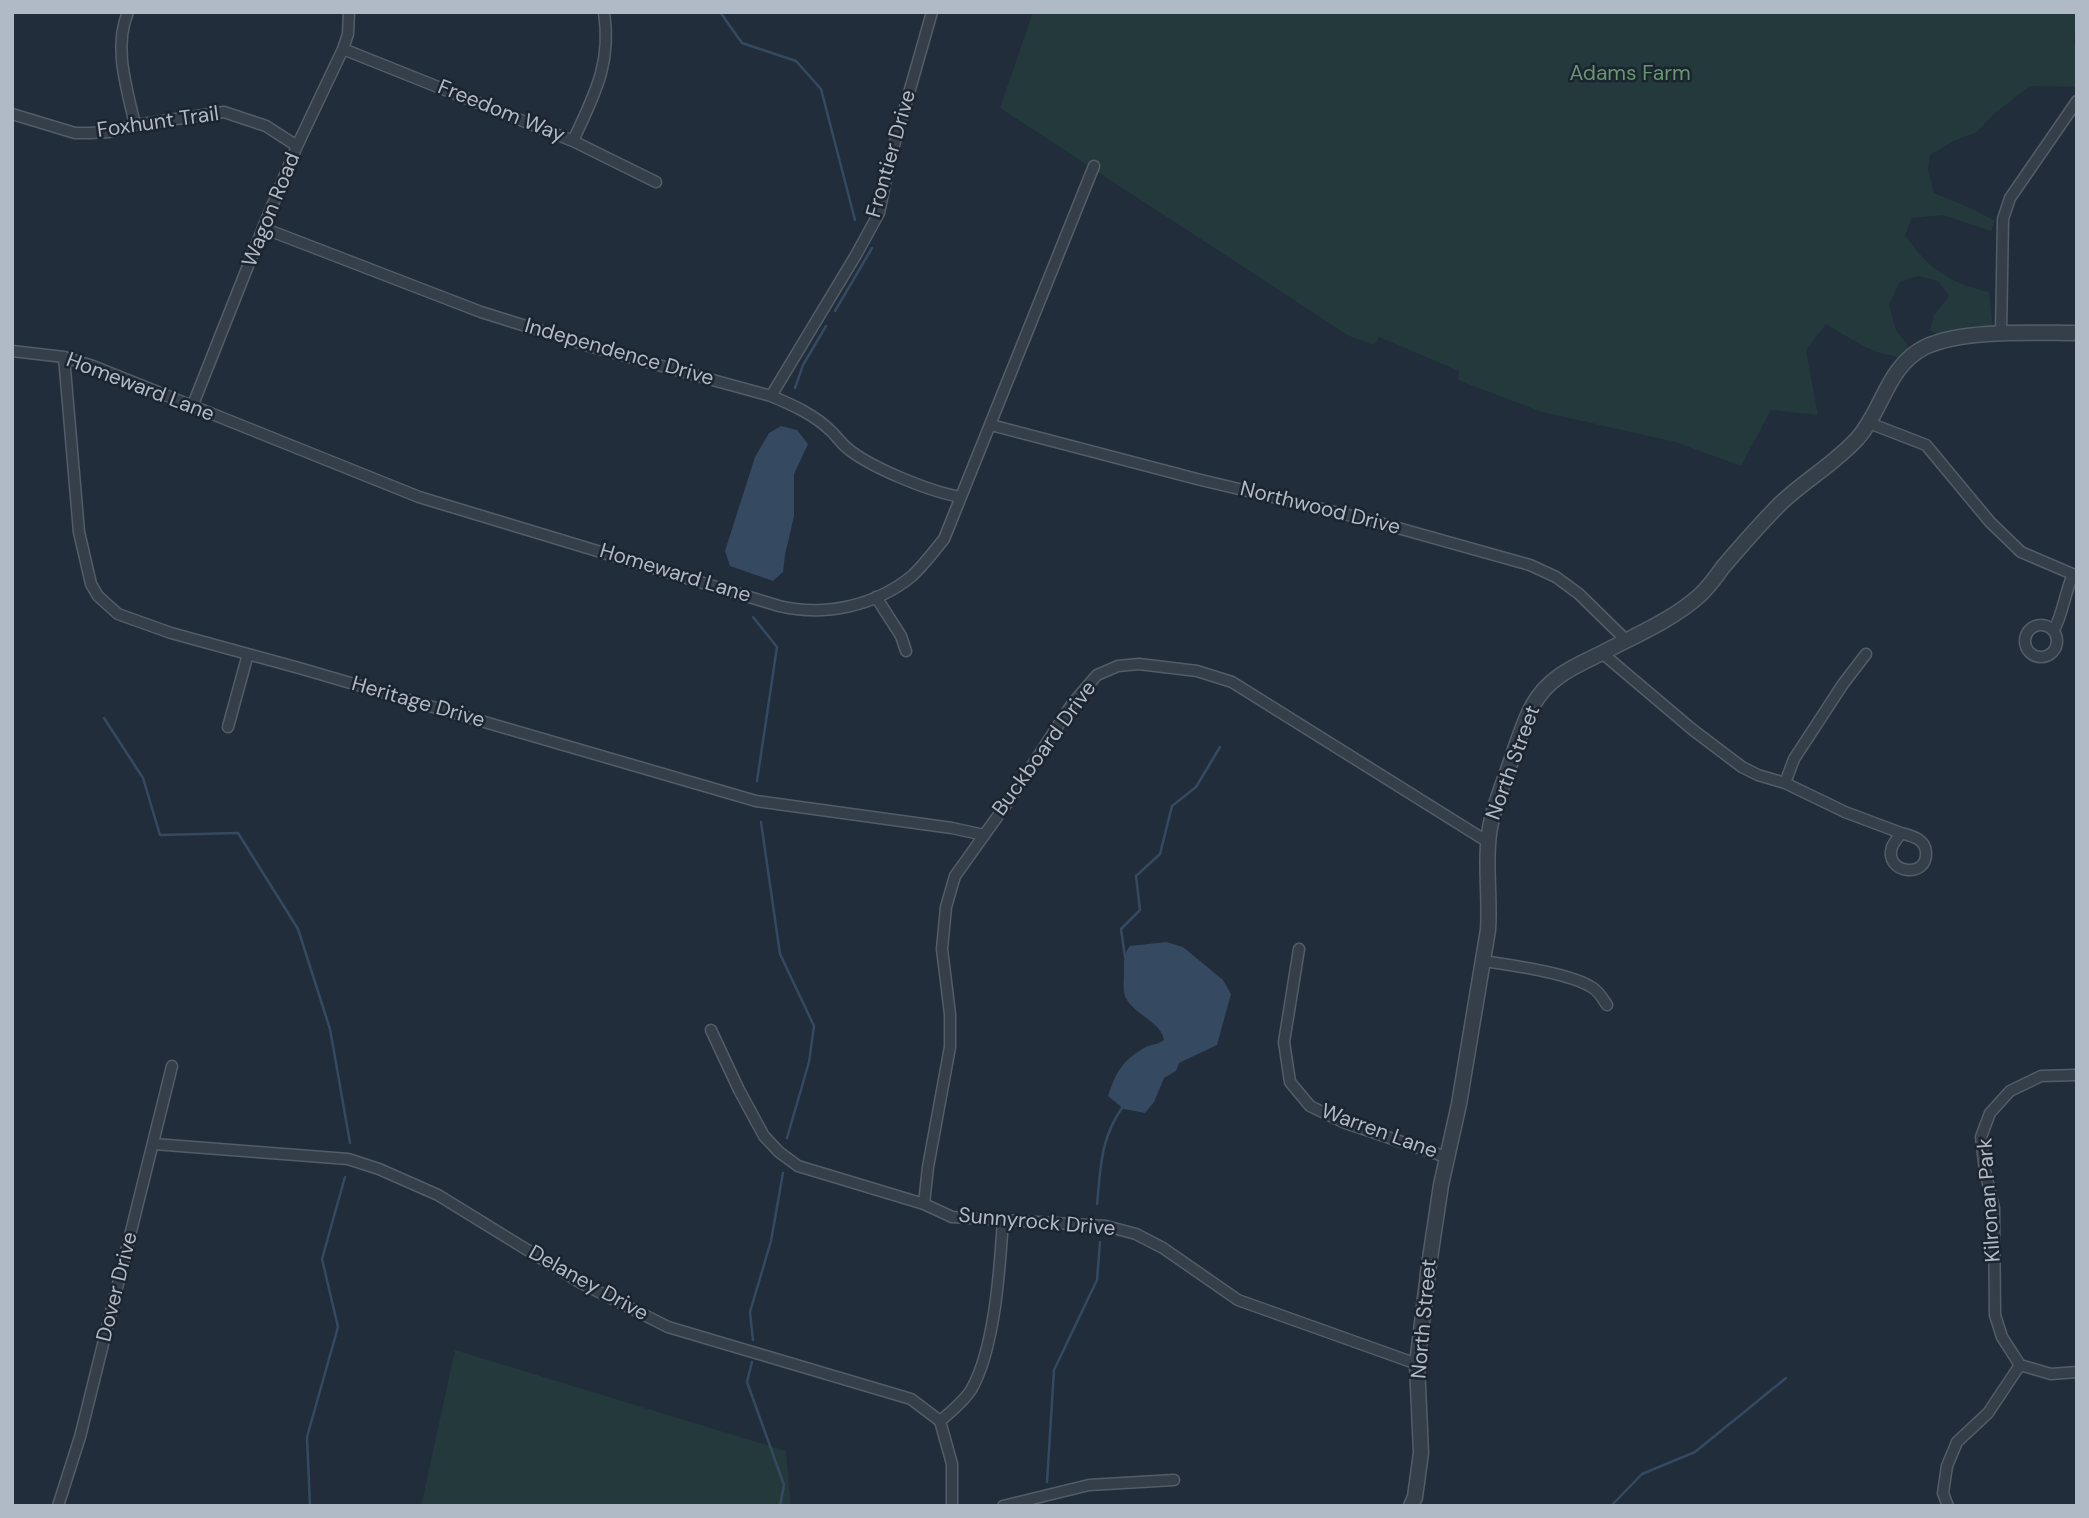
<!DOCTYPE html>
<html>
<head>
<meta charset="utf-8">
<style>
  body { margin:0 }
  #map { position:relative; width:2089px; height:1518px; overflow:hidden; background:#212d3a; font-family:"DM Sans",sans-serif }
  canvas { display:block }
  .frame { position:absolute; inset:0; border:14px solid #b0bac6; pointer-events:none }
</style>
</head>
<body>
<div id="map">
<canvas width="2089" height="1518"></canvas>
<div class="frame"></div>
</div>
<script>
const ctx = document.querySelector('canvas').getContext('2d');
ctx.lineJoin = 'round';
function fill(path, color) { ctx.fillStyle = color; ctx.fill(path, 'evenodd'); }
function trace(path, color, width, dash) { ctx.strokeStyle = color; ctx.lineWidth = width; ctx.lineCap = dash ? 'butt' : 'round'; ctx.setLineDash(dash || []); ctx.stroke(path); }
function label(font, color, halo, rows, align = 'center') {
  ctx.font = font + ' "DM Sans",sans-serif'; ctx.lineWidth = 5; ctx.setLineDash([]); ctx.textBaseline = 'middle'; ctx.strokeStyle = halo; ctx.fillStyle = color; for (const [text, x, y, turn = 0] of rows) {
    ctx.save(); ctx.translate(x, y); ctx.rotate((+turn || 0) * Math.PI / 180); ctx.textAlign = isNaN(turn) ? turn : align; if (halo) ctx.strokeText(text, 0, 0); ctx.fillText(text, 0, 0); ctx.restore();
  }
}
fill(new Path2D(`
  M1033,12H2077L2074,44L2077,48V87L2030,86L1995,113L1977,132L1956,140L1930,155L1928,170L1934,193L1975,210L1995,221L1991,231L1943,215L1912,218L1905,235C1928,268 1949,283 1989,292L1993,329L1941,337L1930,330L1934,315L1949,296L1938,281L1917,276L1900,282L1889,305L1896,330L1909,347L1903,357C1874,356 1850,338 1826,324L1806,350L1818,415L1771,410L1741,466L1675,442L1542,412L1458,380L1459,371L1379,337L1374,345L1349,336L1000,108Z
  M455,1350L786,1451L791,1506H421Z`), '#23393b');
fill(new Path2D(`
  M781,426L797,430L808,444L794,474V516L785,555L783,572L773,581L730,566L725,551L755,457L769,433Z
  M1166,942L1183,947L1223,980L1231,994L1217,1045L1179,1063L1176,1071L1164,1078L1154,1102L1145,1113L1124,1109L1108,1096C1116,1072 1122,1061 1144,1048C1151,1044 1158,1045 1164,1040C1162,1023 1136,1015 1127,1000C1122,993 1124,981 1124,972C1124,962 1123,954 1130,946Z`), '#354961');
trace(new Path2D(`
  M720,12L742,43L796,61L821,89L855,220
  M835,311L872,248
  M795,388L803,365L826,326
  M753,617L777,647L757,781
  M104,718L143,778L160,835L238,833L298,929L330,1029L350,1143
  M761,822L780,954L814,1026L809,1062L787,1138
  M1125,957L1121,929L1140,910L1136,876L1160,854L1172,806L1196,787L1220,747
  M1097,1204C1101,1166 1100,1138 1124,1105
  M753,1340L750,1312L771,1241L783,1173
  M752,1362L747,1382L784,1485L780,1506
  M1047,1482L1054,1370L1097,1280L1100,1242
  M310,1506L307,1437L338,1327L322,1259L345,1177
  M1054,1506V1505
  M1611,1506L1642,1474L1695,1452L1786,1378`), '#354961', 2.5);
const minor = new Path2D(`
  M128,12C113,48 127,88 135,125
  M343,49L573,141L656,182
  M12,114L75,133H90L109,132L135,125L224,112L266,126L297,146
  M573,141C594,95 612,64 604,12
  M263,228L481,312L596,348L771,396C793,405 815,415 832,432C837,437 841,443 847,448C871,468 931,492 961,497
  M2001,334L2003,219L2010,198L2077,101
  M12,351L64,357L93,366L419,497L779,606C825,617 875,606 912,576C924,565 934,551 944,539L1094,166
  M64,357L79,532L91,584L98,596L118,614L171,633L299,668L756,801L952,828L984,835
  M771,396L856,255L879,213L891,156L932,12
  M192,407L263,228L297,146L343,49L348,34L349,12
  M1869,423L1926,445L1990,522L2021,552L2077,576
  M991,425L1197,479L1373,521L1530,565L1556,577L1579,594L1626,640
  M876,597L901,636L906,651
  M2025 641a16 16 0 1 1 32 0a16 16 0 1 1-32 0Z
  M2054,630C2063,613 2065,593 2073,574
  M1602,653L1693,730L1742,767L1758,775L1785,783L1845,812L1901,833
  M228,727L248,654
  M1785,783L1794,759L1843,684L1866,654
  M1901,833C1912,836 1925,839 1926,852C1928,880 1883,873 1892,847C1894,842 1898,838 1901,833Z
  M1299,949L1284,1042L1290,1082L1310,1106L1343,1122L1446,1157
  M1483,961C1510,965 1571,973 1593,988C1599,992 1603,999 1607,1005
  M711,1030L739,1090L764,1136L779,1152L798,1166L924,1204L952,1217L1106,1226L1136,1234L1163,1248L1238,1300L1417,1364
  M2077,1075L2041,1076L2010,1091L1990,1113L1981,1137L1985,1171L1994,1208L1995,1315L2002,1337L2020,1365L2051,1374L2077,1372
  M154,1144L348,1159L379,1169L438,1195L581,1283L668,1327L911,1399L940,1421L952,1464V1506
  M924,1204L928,1167L950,1047V1014L942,949L946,907L955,876L1015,792L1072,704L1097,675L1118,666L1139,664L1197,671L1232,682L1488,842
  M940,1421C951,1412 963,1402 971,1390C995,1349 1000,1267 1003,1219
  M58,1506L80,1437L172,1066
  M1003,1506L1089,1485L1174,1480
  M1948,1506L1943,1493L1947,1466L1957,1442L1988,1413L2020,1365`);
const tertiary = new Path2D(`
  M1411,1506L1415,1497L1421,1453L1417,1364L1429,1265L1441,1185L1459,1104L1488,930C1490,902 1486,874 1488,845C1489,818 1501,790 1510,764C1517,744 1523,723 1533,705C1549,676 1576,666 1604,652C1636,635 1672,620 1699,596C1709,587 1716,577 1723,567C1741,546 1760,524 1780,504C1804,481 1834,464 1857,439C1883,410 1887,366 1925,347C1963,329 2034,333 2077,333`);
trace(minor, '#535d68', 13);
trace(tertiary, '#535d68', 17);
trace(minor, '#353f4a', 10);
trace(tertiary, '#353f4a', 14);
label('21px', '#679770', '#1b242f', [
  ["Adams Farm",1630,74]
]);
label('21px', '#b0bac6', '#1b242f', [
  ["Freedom Way",501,112,22],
  ["Foxhunt Trail",158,123,-8],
  ["Frontier Drive",892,154,-74],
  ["Wagon Road",272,210,-68],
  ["Independence Drive",619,353,16],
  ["Homeward Lane",140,388,21],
  ["Northwood Drive",1320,509,14],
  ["Homeward Lane",675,574,17],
  ["Heritage Drive",418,703,16],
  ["Buckboard Drive",1045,749,-54],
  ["North Street",1514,763,-70],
  ["Warren Lane",1379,1132,20],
  ["Kilronan Park",1990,1200,-94],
  ["Sunnyrock Drive",1037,1223,5],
  ["Delaney Drive",588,1284,29],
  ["Dover Drive",118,1287,-76],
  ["North Street",1425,1319,-85]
]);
</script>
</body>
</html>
